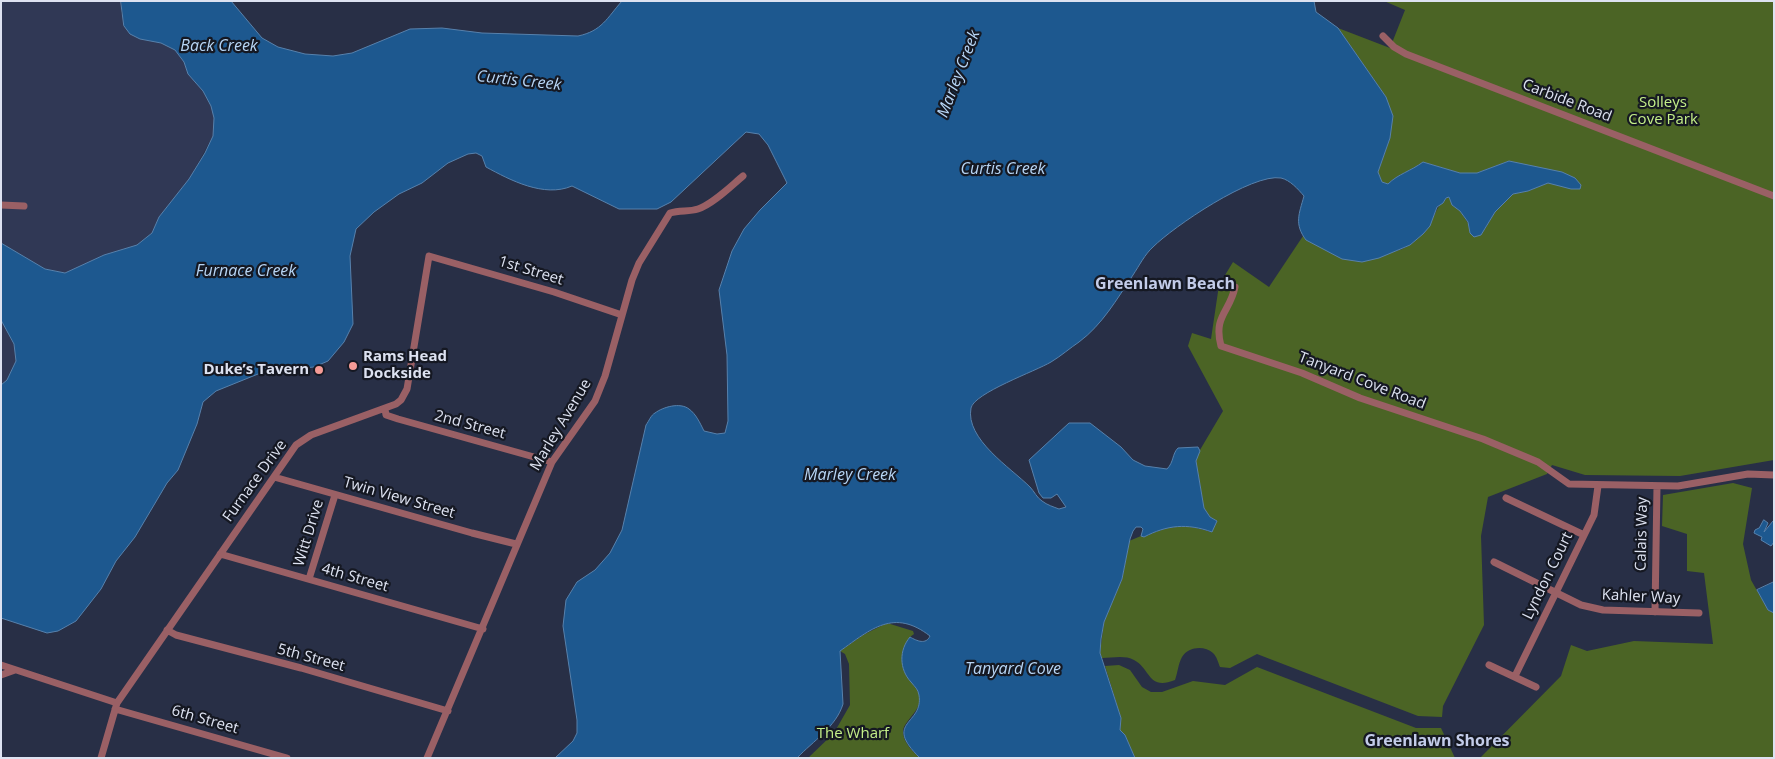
<!DOCTYPE html>
<html>
<head>
<meta charset="utf-8">
<style>
  body { margin:0 }
  #map { position:relative; width:1775px; height:759px; overflow:hidden; background:#282f46; font-family:"Open Sans",sans-serif }
  canvas { display:block }
  .frame { position:absolute; inset:0; border:2px solid #dde2f1; pointer-events:none }
</style>
</head>
<body>
<div id="map">
<canvas width="1775" height="759"></canvas>
<div class="frame"></div>
</div>
<script>
const ctx = document.querySelector('canvas').getContext('2d');
ctx.lineJoin = 'round';
function fill(path, color) { ctx.fillStyle = color; ctx.fill(path, 'evenodd'); }
function trace(path, color, width, dash) { ctx.strokeStyle = color; ctx.lineWidth = width; ctx.lineCap = dash ? 'butt' : 'round'; ctx.setLineDash(dash || []); ctx.stroke(path); }
function label(font, color, halo, rows, align = 'center') {
  ctx.font = font + ' "Open Sans",sans-serif'; ctx.lineWidth = 4.5; ctx.setLineDash([]); ctx.textBaseline = 'middle'; ctx.strokeStyle = halo; ctx.fillStyle = color; for (const [text, x, y, turn = 0] of rows) {
    ctx.save(); ctx.translate(x, y); ctx.rotate((+turn || 0) * Math.PI / 180); ctx.textAlign = isNaN(turn) ? turn : align; if (halo) ctx.strokeText(text, 0, 0); ctx.fillText(text, 0, 0); ctx.restore();
  }
}
fill(new Path2D(`
  M1,1H121V13L140,39L161,43L175,50L184,62L188,74L203,91L211,106L214,118L213,136L189,179L159,217L152,233L137,245L104,255L65,273L45,269L1,243Z
  M1,320L14,345L16,362L7,380L1,385Z`), '#303855');
fill(new Path2D(`
  M1384,1H1774V460L1680,476L1585,475L1552,465L1547,474L1488,497L1481,536L1484,625L1443,706L1442,717L1418,716L1257,654L1230,668L1220,667C1218,662 1217,657 1213,653C1204,645 1188,647 1182,657C1178,664 1178,672 1175,680C1148,691 1151,669 1134,660C1125,655 1112,658 1102,658L1100,653L1104,622L1122,579L1129,541L1141,536L1144,537C1167,525 1187,523 1211,532L1217,521L1210,517L1204,508L1196,461L1197,455L1223,411L1188,346L1192,333L1211,339L1219,285L1233,262L1269,287L1303,236L1306,240C1327,243 1347,245 1367,248C1376,249 1386,252 1394,251C1405,250 1416,241 1423,233C1435,222 1434,205 1449,197L1452,205L1460,211L1468,223L1470,233L1485,229L1495,212L1513,194L1528,191L1548,183L1516,163L1509,161L1477,173H1460L1423,162C1411,171 1398,174 1388,184L1382,182L1378,172L1390,138L1386,97L1338,28L1390,48L1405,10Z
  M1733,483L1752,488L1743,544L1751,580L1768,610L1774,613V758H1480L1561,676L1571,645L1587,651L1634,641L1713,644L1704,573L1687,571V534L1662,526L1663,495Z
  M887,623L913,631L914,634L910,637L914,686C932,705 904,718 903,731C903,742 912,751 920,758H808L834,733L850,705L849,664L845,654L840,651L863,635Z
  M1119,665L1130,670L1142,687L1151,692H1162L1193,681L1225,685L1257,667L1416,728H1441L1455,758H1135L1125,735L1120,730L1121,718L1105,666Z`), '#4b6425');
const water = new Path2D(`
  M121,1H231L262,38L278,47L305,54L333,56L352,53L410,29L442,28L482,33L578,36C602,31 607,18 622,1H1314L1316,12L1338,28L1386,97L1393,116L1390,138L1378,172L1382,182L1388,184C1398,174 1411,171 1423,162L1460,173H1477L1509,161L1562,172L1575,178L1581,185L1580,189H1571L1548,183L1528,191L1513,194L1495,212L1481,235L1474,237L1470,233L1468,222L1460,211L1452,205L1449,197L1446,198L1443,203L1437,207L1430,226L1423,234L1410,245L1379,258L1362,262L1342,259L1306,240C1294,224 1299,214 1304,196C1298,189 1290,180 1281,178C1252,173 1173,227 1153,247C1145,254 1139,266 1133,275C1117,299 1102,325 1079,342C1070,348 1061,356 1051,362C1036,371 974,393 971,408C965,439 1011,468 1030,487C1034,491 1037,498 1042,501C1047,505 1054,507 1059,509L1066,507L1057,494L1051,498H1043L1039,493L1029,460L1069,423H1090L1121,447L1133,460L1145,466L1167,469C1174,462 1172,454 1178,448L1198,447L1200,451L1196,461L1204,508L1210,517L1217,521L1212,532C1187,523 1167,525 1144,537L1141,536L1143,529L1141,527H1136L1133,531L1130,539L1122,579L1104,622L1101,639L1100,653L1121,718L1120,730L1125,735L1135,758H920C882,721 924,725 919,695C918,689 915,687 911,682C899,669 899,650 910,637C917,641 926,645 930,636C894,608 871,629 840,651L843,704C836,727 813,741 797,758H555L573,741L577,733V720L563,626L566,600L577,582L595,570L610,553L622,530L646,425C649,421 651,415 655,413C663,407 680,402 689,409C696,414 700,423 704,431L717,434L725,433L728,421L727,355L719,290L732,251L744,229L760,210L787,183L768,145L759,134L746,132L671,202L657,209H619L572,186C544,198 510,180 486,167L482,156L476,153L468,154L448,163L422,183L399,194L374,212L356,229L350,256L353,324L344,342L328,361L314,367L263,372L216,391L203,402L197,424L178,470L167,483L135,537L116,561L101,589L76,621L58,631L47,633L1,618V385L7,380L16,361L14,344L1,320V243L45,269L65,273L104,255L137,245L152,233L159,217L189,179L205,153L213,136L214,118L211,106L203,91L188,74L184,62L175,50L161,43L140,39L130,34L124,26Z
  M1764,520L1768,523L1764,532L1773,521L1774,522V542L1771,546L1761,540L1762,537L1754,533L1755,530L1759,528Z
  M1774,582V613L1768,610L1757,590Z`);
fill(water, '#1d588f');
trace(water, '#5781ac', 1);
trace(new Path2D(`
  M1383,36L1394,47L1406,54L1774,196
  M1,205L24,206
  M1235,287C1230,312 1213,316 1221,346L1302,373L1360,398L1483,439L1538,462L1569,484L1678,486L1748,474L1774,475
  M385,409L386,415L398,419L552,462
  M274,477L472,533L516,544
  M1506,498L1584,535
  M220,554L483,629
  M1494,562L1581,605L1603,610L1699,613
  M309,579L335,495
  M1655,612L1657,486
  M167,630L176,635L301,668L448,711
  M1,665L117,703
  M1489,665L1536,687
  M1,675L15,670
  M1515,676L1594,515L1598,486
  M115,709L287,758
  M101,758L117,703L296,445L311,435L396,404L401,400L407,389L429,256L554,292L622,315
  M427,758L552,462L595,401L605,376L632,280L639,263L670,213C680,210 689,212 698,209C713,204 731,186 743,176`), '#9a6065', 7);
for (const [x, y, r, color] of [
  [353,366,5,"#f59b96"],
  [319,370,5,"#f59b96"]
]) { const dot = new Path2D(); dot.arc(x, y, r, 0, 2 * Math.PI); ctx.fillStyle = color; ctx.fill(dot); trace(dot, '#151822', 2); }
label('15px', '#dde2f1', '#151822', [
  ["Carbide Road",1567,101,21],
  ["1st Street",531,271,17],
  ["Tanyard Cove Road",1362,381,21],
  ["2nd Street",470,425,15],
  ["Marley Avenue",561,425,-59],
  ["Furnace Drive",255,481,-54],
  ["Twin View Street",399,498,16],
  ["Witt Drive",309,533,-73],
  ["Calais Way",1642,534,-89],
  ["Lyndon Court",1548,576,-64],
  ["4th Street",355,578,16],
  ["Kahler Way",1641,597,3],
  ["5th Street",311,658,15],
  ["6th Street",205,720,16]
]);
label('15px', '#c4ef89', '#151822', [
  ["Solleys",1663,103],
  ["Cove Park",1663,120],
  ["The Wharf",853,734]
]);
label('bold 15px', '#dde2f1', '#151822', [
  ["Rams Head",363,357],
  ["Dockside",363,374],
  ["Duke’s Tavern",309,370,"right"]
], 'left');
label('italic 16px', '#b7d5f5', '#151822', [
  ["Back Creek",219,46],
  ["Marley Creek",959,74,-69],
  ["Curtis Creek",519,81,6],
  ["Curtis Creek",1003,169],
  ["Furnace Creek",246,271],
  ["Marley Creek",850,475],
  ["Tanyard Cove",1013,669]
]);
label('bold 16px', '#c3cce9', '#151822', [
  ["Greenlawn Beach",1165,284],
  ["Greenlawn Shores",1437,741]
]);
</script>
</body>
</html>
